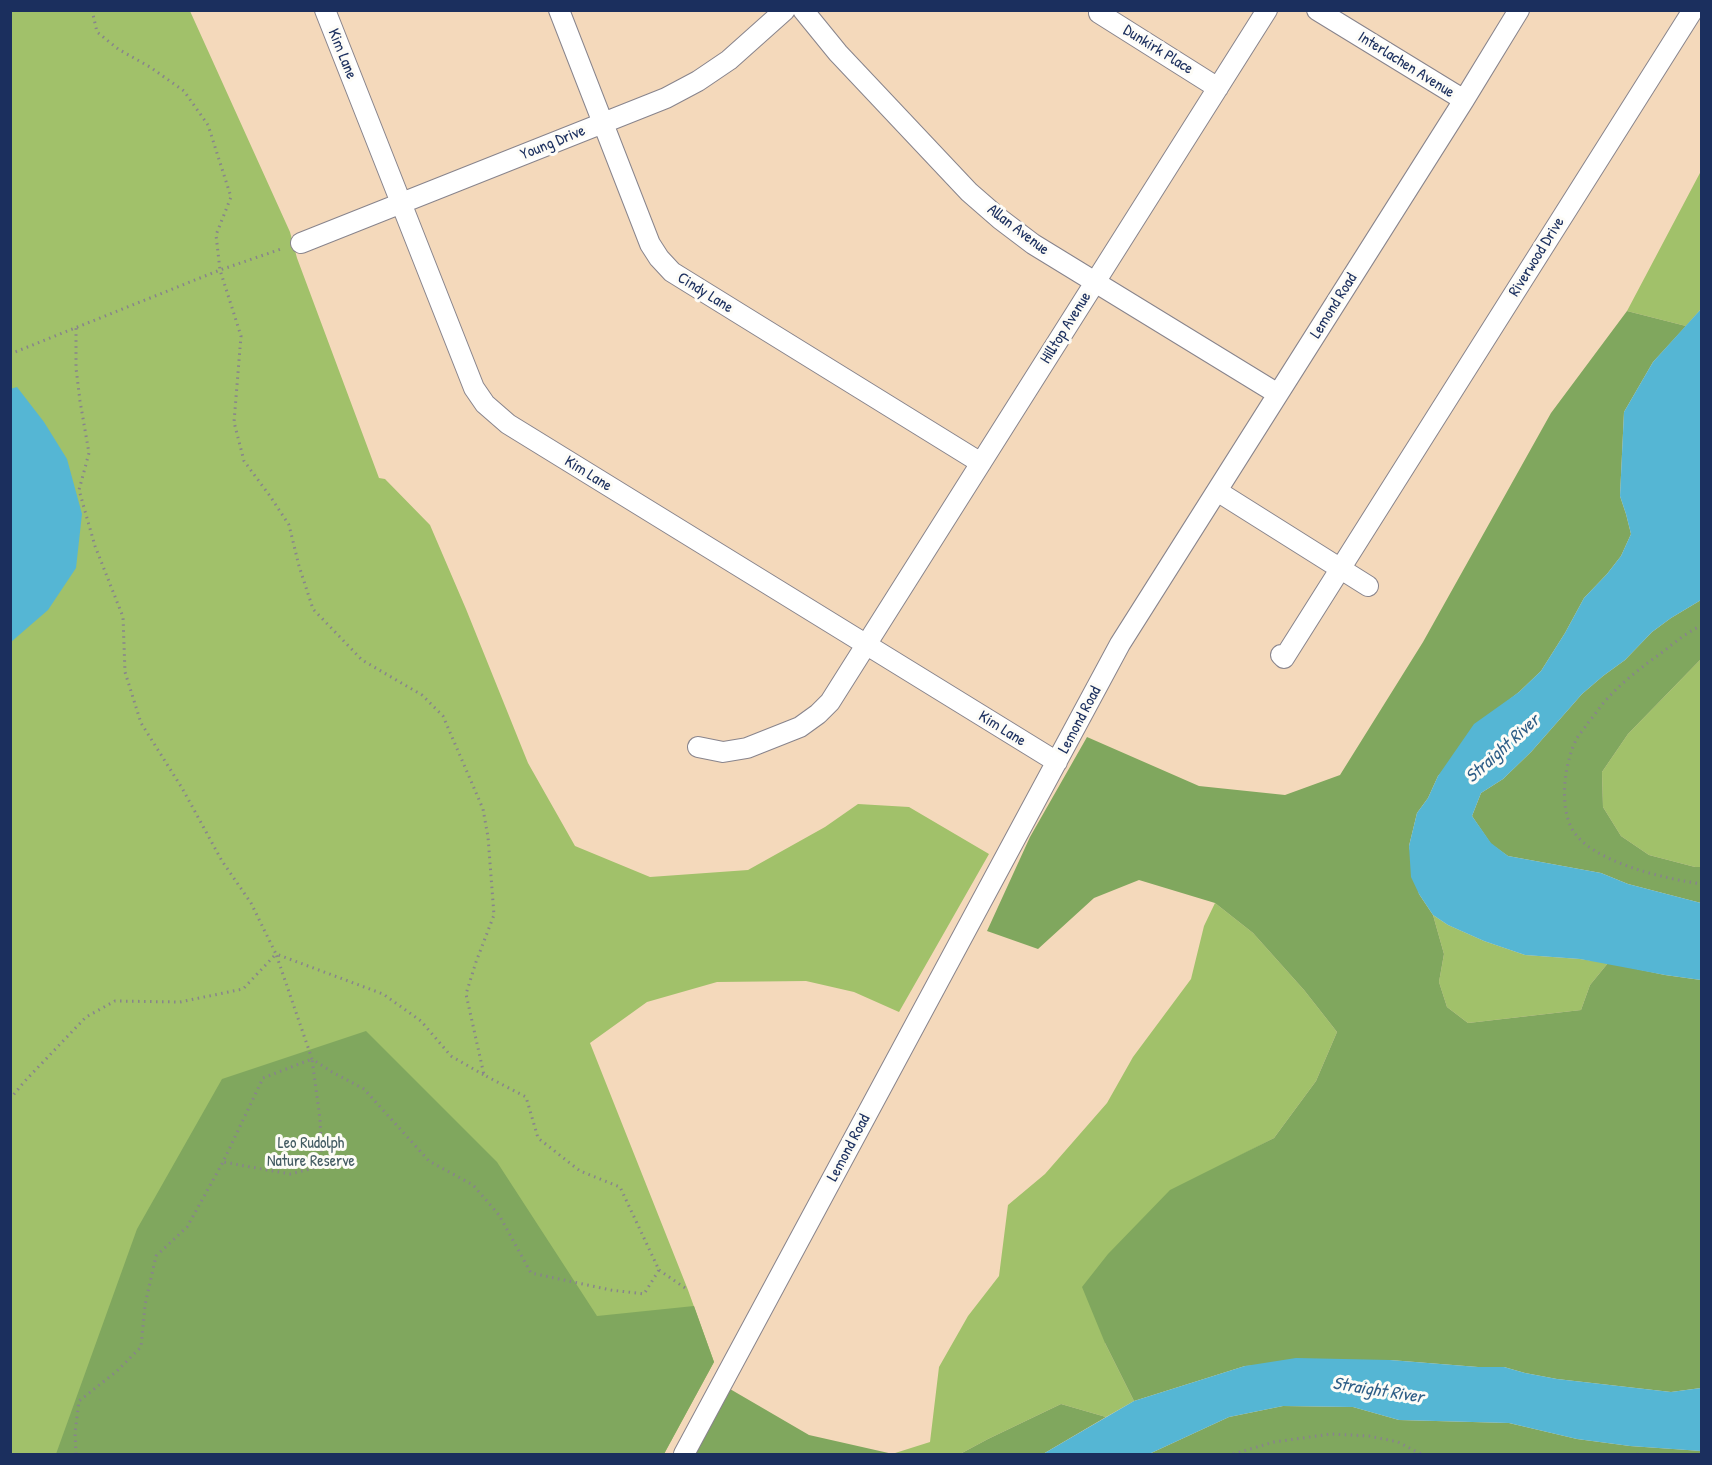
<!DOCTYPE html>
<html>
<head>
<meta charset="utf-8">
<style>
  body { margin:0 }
  #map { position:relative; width:1712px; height:1465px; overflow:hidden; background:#f4d9bb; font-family:"Patrick Hand",sans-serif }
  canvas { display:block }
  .frame { position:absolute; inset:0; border:12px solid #1b2f5e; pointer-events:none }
</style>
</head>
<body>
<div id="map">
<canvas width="1712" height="1465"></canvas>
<div class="frame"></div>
</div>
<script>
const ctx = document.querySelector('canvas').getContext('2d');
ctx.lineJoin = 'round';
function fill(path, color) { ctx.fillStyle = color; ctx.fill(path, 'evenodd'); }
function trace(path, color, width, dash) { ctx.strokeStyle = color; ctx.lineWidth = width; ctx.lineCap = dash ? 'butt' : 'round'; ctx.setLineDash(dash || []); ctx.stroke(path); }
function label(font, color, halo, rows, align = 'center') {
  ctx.font = font + ' "Patrick Hand",sans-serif'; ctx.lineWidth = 6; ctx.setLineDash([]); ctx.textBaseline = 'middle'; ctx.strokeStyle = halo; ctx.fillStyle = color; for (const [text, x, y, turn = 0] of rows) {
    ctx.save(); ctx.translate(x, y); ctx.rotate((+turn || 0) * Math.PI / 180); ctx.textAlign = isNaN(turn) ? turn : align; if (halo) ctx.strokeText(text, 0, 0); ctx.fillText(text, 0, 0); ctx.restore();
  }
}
fill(new Path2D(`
  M10,11H190L290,232L297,258L379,478L385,479L430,525L466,609L528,763L575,846L650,877L748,870L825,827L858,804L909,807L989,854L899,1012L854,992L806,981L717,982L647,1002L590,1043L688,1290L714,1362L664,1454H11Z
  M1701,171V309L1686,326L1627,311Z
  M1701,659V867H1695L1649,855L1621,836L1603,807L1602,772L1628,734Z
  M1215,903L1253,933L1304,990L1337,1032L1316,1081L1274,1138L1224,1164L1105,1343L1134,1401L1106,1417L1061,1404L988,1439L960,1454H892L930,1442L939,1367L968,1316L999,1276L1008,1205L1045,1174L1107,1103L1133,1057L1191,979L1204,926Z
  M1433,915L1448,925L1484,941L1525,955L1580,959L1608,963L1590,985L1581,1010L1468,1023L1447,1007L1439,982L1444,954Z`), '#a1c16a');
fill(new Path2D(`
  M1627,311L1686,326L1653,362L1624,412L1620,496L1626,514L1631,534L1621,556L1607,574L1584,598L1565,633L1541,671L1519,692L1500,707L1438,776L1428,798L1417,813L1409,846L1419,894L1433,915L1444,954L1439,982L1447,1007L1468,1023L1581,1010L1590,985L1608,963L1665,975L1701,980V1388L1671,1392L1557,1379L1525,1373L1504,1367H1478L1390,1360H1354L1245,1366L1134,1401L1105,1343L1082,1287L1108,1254L1170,1190L1274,1138L1316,1081L1337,1032L1304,990L1253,933L1215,903L1139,880L1094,898L1038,949L987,931L1030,837L1087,737L1199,786L1285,795L1340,775L1423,642L1551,413Z
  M1701,600V659L1628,734L1602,772L1603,807L1621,836L1649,855L1695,867H1701V903L1628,884L1601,873L1508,856L1491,844L1472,816L1481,793L1503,779L1531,752L1582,694L1603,676L1625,660L1652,632L1671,618Z
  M366,1031L497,1162L597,1316L694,1306L714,1362L664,1454H56L137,1229L222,1079Z
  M730,1389L809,1435L893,1454H695Z
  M1061,1404L1106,1417L1043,1454H960L988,1439Z
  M1283,1406L1353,1407L1399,1420L1509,1423L1577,1439L1630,1446L1702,1451L1701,1454H1149L1229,1417Z`), '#80a75e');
fill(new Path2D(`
  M1701,309V600L1671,618L1652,632L1625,660L1603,676L1582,694L1531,752L1503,779L1481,793L1472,816L1491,843L1508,856L1601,873L1628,884L1701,903V980L1665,975L1580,959L1525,955L1484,941L1448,925L1433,915L1419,894L1411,877L1409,846L1417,813L1428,798L1438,776L1474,724L1519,692L1541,671L1565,633L1584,598L1607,574L1621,556L1631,534L1626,514L1620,496L1624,412L1653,362Z
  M17,387L44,422L67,459L82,514L76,568L48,610L11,642L10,389Z
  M1296,1358L1390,1360L1478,1367H1504L1525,1373L1557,1379L1671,1392L1701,1388V1451L1630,1446L1577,1439L1509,1423L1399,1420L1353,1407L1283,1406L1229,1417L1149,1454H1043L1134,1401L1245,1366Z`), '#55b6d4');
const minor = new Path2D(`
  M325,10L474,388L485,404L508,424L1057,762
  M559,10L650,244L659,258L672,272L981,463
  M803,10L838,53L969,192L1000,219L1033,244L1278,394
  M1317,10L1464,100
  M1099,13L1218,88
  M301,243L666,98L698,81L729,60L785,10
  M1217,491L1368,586
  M1281,655L1284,658L1693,10
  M698,747L723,752L747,748L800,727L818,714L830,702L1267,10
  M684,1454L1120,644L1464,100L1519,10`);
trace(minor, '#88848c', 22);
trace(new Path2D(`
  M92,10L97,32L118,49L150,67L184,91L208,125L231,197L216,235L220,270L241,336L234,422L244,461L270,496L289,525L299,566L313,609L362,660L422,695L443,716L483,809L488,837L494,915L476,962L466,994L484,1075L526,1097L538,1138L580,1171L620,1187L659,1270L644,1294L611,1290L531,1273L499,1215L473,1185L429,1161L364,1089L332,1072L312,1059L276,954L383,994L421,1021L451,1056L484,1075
  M10,354L220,270L284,248
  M1702,625C1688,632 1676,641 1664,651C1643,666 1622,682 1605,701C1599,708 1594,716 1588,723C1585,728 1580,733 1577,738C1565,761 1559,802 1571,827C1588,862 1666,879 1702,884
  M10,1099L24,1082L86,1017L115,1001L180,1002L243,989L276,954L251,903L222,861L182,788L141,723L125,672L123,617L95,546L79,490L89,453L80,401L76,368V328
  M659,1270L688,1290
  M76,1454L75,1433L79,1401L117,1371L141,1347L145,1305L156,1256L187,1227L223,1162L263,1078L312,1059L320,1119L322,1166L290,1174L223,1162
  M1233,1454L1274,1442L1331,1434L1369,1436L1398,1442L1421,1454
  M1637,1454H1638`), '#88848c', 3, [1.5, 4.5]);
trace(minor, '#fff', 20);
label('16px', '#1b2f5e', '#fdfcf7', [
  ["Dunkirk Place",1158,50,32],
  ["Kim Lane",342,54,68],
  ["Interlachen Avenue",1406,65,32],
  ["Young Drive",553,143,-22],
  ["Allan Avenue",1018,230,37],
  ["Riverwood Drive",1537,257,-58],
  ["Cindy Lane",705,293,32],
  ["Lemond Road",1334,306,-58],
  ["Hilltop Avenue",1066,328,-58],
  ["Kim Lane",588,474,32],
  ["Lemond Road",1080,720,-62],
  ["Kim Lane",1002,729,32],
  ["Lemond Road",849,1148,-62]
]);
label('16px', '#435b62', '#fdfcf7', [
  ["Leo Rudolph",311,1144],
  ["Nature Reserve",311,1162]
]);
label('italic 18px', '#2f5e87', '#fdfcf7', [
  ["Straight River",1503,749,-42],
  ["Straight River",1378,1391,9]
]);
</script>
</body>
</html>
